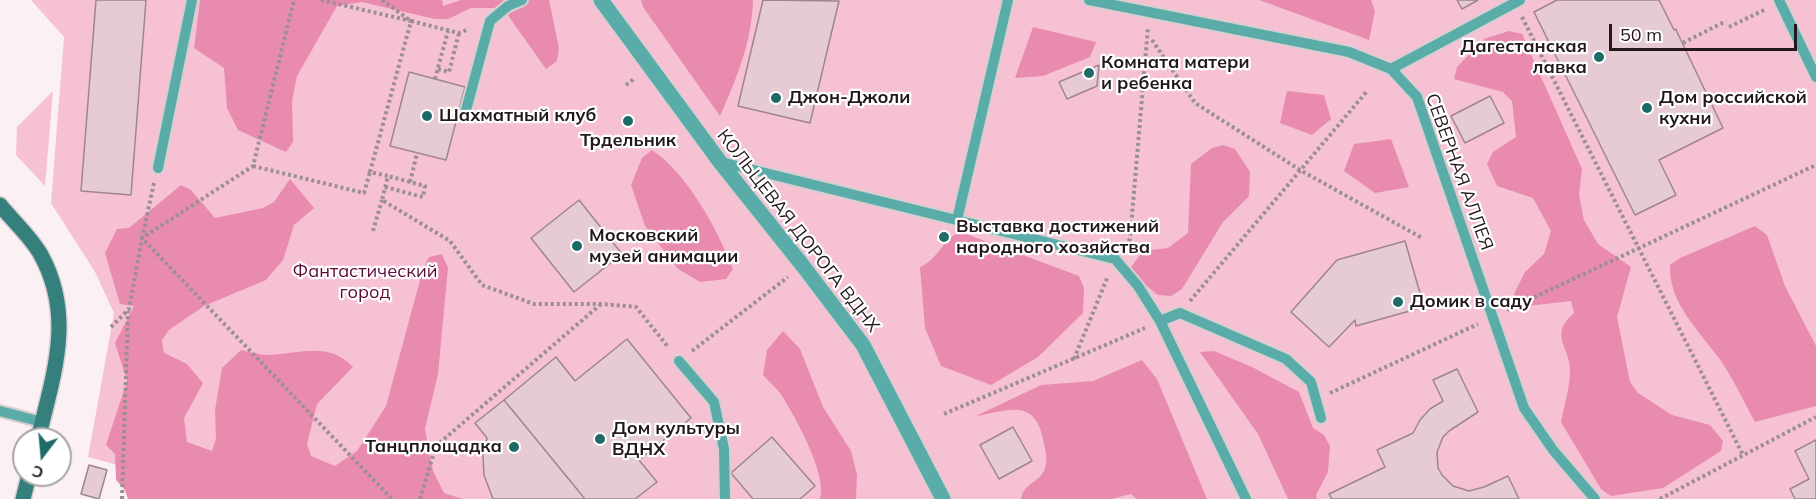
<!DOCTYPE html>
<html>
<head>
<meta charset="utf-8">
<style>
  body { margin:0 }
  #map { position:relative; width:1816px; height:499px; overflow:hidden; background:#fbf0f4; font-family:Mulish,sans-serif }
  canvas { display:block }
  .north { position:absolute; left:12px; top:427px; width:60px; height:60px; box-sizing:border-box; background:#fff; border:2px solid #a7a3a5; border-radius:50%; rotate:196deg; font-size:16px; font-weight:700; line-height:24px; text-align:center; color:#23191d }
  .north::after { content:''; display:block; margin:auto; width:21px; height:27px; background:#1e6a66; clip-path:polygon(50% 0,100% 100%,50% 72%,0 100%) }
  .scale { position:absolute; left:1609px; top:24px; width:188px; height:27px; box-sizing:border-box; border:3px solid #23191d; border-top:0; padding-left:8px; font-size:18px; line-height:21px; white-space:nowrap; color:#23191d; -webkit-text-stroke:4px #fff; paint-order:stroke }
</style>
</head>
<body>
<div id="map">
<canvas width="1816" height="499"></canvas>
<div class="north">С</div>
<div class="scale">50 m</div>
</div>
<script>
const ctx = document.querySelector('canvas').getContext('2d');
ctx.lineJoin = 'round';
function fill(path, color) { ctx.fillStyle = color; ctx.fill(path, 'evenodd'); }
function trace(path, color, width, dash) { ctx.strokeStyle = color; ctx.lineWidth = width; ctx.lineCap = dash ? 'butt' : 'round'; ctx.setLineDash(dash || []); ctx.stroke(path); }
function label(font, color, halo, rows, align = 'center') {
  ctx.font = font + ' Mulish,sans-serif'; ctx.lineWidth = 4.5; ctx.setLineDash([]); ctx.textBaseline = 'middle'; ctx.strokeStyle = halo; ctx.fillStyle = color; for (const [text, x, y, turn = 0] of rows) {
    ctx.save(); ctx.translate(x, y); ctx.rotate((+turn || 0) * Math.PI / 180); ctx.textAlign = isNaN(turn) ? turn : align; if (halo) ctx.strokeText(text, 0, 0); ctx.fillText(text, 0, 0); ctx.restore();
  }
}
fill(new Path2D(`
  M31,0H1816V499H243L88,457L114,313L95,272L51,203L64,37Z
  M53,91L45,186L16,155L17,127Z`), '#f7c1d4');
fill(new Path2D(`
  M200,0H442L443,6L461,0H549L559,48L557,61L546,69L507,14L496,8H471L448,19H435L362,2L337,6L297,76L292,101L293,142L286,152L238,130L227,108L224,68L194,48Z
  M641,0H753C752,41 737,78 720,116L643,7Z
  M1259,0H1371L1375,11L1369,40Z
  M1033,27L1096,42L1090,57L1043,76L1015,78Z
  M1509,31L1522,34L1582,169L1579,195L1584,220L1598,244L1631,267L1617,317L1630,382L1638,393L1672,415L1710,425L1723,441L1721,451L1663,488L1611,496L1601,489L1561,422C1564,407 1569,390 1570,374C1572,347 1547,337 1574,313L1571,301L1519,307L1514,294L1525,272L1544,254L1551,231L1533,198L1497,186L1487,164L1493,152L1516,137L1512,101L1503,92L1454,79L1457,67L1484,39Z
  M1287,91L1324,95L1331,119L1312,135L1280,123Z
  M1391,139L1409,187L1375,193L1344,171L1354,144Z
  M1223,145L1235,149L1250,172L1249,196L1223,222L1182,289L1171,296L1158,295L1138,279L1131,267L1143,251L1168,248L1188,233L1191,164L1212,148Z
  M652,150C687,173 718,230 733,269L726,279L700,282L678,269L645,226L631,185L642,158Z
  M290,179L314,208L294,225L283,260L266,280L204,306L169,330L162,340L164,353L187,364L203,383L184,418L187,442L212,451L216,439L215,410L222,368L241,350C250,352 260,355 269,355C301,354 328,341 353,367L317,404L307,444L311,456L335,466L357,451L386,406L423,269L429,257L442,254L448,268L438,374L425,429L433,471L444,493L463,499H128L125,490L116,480L115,454L106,445L127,381L115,343L134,306L120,304L105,253L117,229L129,228L181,185L191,190L215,218L263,208L274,202Z
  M1755,226L1767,235L1785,286L1816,346V406L1755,422C1744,402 1734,380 1721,361C1701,333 1668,303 1670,265L1680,258Z
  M957,233L969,235L1079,276L1084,288L1083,313L1038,357L991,385L941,366L925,328L920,267C938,259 941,243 957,233Z
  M783,331L800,349L823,407L851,451L857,475L856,499H820C828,475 795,417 782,396C777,388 769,382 763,375L767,350Z
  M1214,351L1252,367L1299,392L1313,428L1324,435L1330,446L1328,472L1316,495L1317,499H1288L1258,434L1200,352Z
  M1142,360L1157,379L1207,499H1137L1131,494L1111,499H1021C1024,483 1038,483 1044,471C1049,460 1045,450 1043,439C1034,397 1008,411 976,416L1041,385L1093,381Z`), '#e88baf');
const building = new Path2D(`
  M96,0H146L131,195L81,191Z
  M763,0L839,1L810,123L738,106Z
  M1457,0H1478L1462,9Z
  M1557,0H1659L1674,30L1676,29L1677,32L1723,128L1659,160L1676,195L1635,215L1534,12Z
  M1099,65L1097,86L1067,99L1059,82Z
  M409,72L465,87L446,160L390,146Z
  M1490,96L1504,123L1465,143L1451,116Z
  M579,200L622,254L574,292L531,238Z
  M1405,241L1424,307L1356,326L1355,320L1329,347L1291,312L1337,260Z
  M627,339L691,418L639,460L657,482L635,499H585L504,400L556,357L575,381Z
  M1457,369L1478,412L1449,431L1443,437L1437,452L1438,468L1442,475L1453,486L1469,491L1484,487L1508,476L1519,499H1332L1329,494L1385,467L1377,450L1413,433L1420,420L1430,409L1443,401L1433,380Z
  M504,400L585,499H493L484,475L483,456L487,438L475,423Z
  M1013,427L1032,461L999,479L980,445Z
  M772,437L815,486L800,499H753L731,473Z
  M1816,440V499H1795L1790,489L1809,479L1795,451Z
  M89,465L107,470L99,499L81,494Z`);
fill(building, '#e6cbd4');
trace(building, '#9e858e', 1.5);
const service = new Path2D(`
  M1089,0L1349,52L1391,69L1417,97L1524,408L1553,450L1595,499
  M1779,0L1816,77
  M1391,69L1520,0
  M465,114L490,21L508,6L522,0
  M721,162L1115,259L1138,286L1160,321L1246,499
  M158,168L192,0
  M957,220L1008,0
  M1160,321L1180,313L1286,359L1311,382L1321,418
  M679,361L714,402L724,449L725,499
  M0,411L42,422`);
const minor = new Path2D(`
  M601,0L720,162L803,266L863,345L943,499`);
const secondary = new Path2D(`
  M0,205C13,221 31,237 41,255C75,317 53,376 38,439
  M23,499L29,475`);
trace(service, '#d8ced2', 14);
trace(minor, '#d8ced2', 18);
trace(secondary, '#d8ced2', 18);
trace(new Path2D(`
  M321,0L411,21L370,172L388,176L382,200L450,241L482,285L534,304H602L636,307L669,348
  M382,0L411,21L459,33L469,29
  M1522,17L1743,455
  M1729,27L1766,9
  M1152,40L1195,103L1300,170L1422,238
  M1683,43L1726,21
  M438,69L449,72L459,33
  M435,79L448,31
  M626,85L635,78
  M253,166L364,193L370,172
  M410,182L417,153
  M154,183L142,238L392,499
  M385,187L423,197L425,186L388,176
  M373,231L382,200
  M1125,246L1130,239L1148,27
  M1190,301L1368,90
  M1507,310L1816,165
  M111,327L129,309L142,238L253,166L294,0
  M692,351L788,277
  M1074,359L1108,276
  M1330,393L1478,324
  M944,414L1145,328
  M122,499L128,311
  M420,499L436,446L601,304
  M1660,499L1816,417`), '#9a8f93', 4, [3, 3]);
trace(service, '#59aca7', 10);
trace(minor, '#59aca7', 15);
trace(secondary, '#357f7c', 15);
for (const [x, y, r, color] of [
  [1599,57,6,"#1e6a66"],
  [1089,73,6,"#1e6a66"],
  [776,98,6,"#1e6a66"],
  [1647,108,6,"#1e6a66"],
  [427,116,6,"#1e6a66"],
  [628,121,6,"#1e6a66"],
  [944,237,6,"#1e6a66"],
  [577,246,6,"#1e6a66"],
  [1398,302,6,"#1e6a66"],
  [600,439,6,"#1e6a66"],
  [514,447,6,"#1e6a66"]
]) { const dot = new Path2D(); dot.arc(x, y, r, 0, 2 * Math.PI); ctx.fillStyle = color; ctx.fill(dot); trace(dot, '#fff', 2); }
label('bold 18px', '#23191d', '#fff', [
  ["Дагестанская",1587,47,"right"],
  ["лавка",1587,68,"right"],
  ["Комната матери",1101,63],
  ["и ребенка",1101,84],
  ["Джон-Джоли",788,98],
  ["Дом российской",1659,98],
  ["кухни",1659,119],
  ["Шахматный клуб",439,116],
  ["Трдельник",628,141,"center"],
  ["Выставка достижений",956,227],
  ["народного хозяйства",956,248],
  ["Московский",589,236],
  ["музей анимации",589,257],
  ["Домик в саду",1410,302],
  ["Дом культуры",612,429],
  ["ВДНХ",612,450],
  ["Танцплощадка",502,447,"right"]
], 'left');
label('18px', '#23191d', '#fff', [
  ["СЕВЕРНАЯ АЛЛЕЯ",1459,172,70],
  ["КОЛЬЦЕВАЯ ДОРОГА ВДНХ",798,231,52]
]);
label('18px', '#5e0b36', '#fff', [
  ["Фантастический",365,272],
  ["город",365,293]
]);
</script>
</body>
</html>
